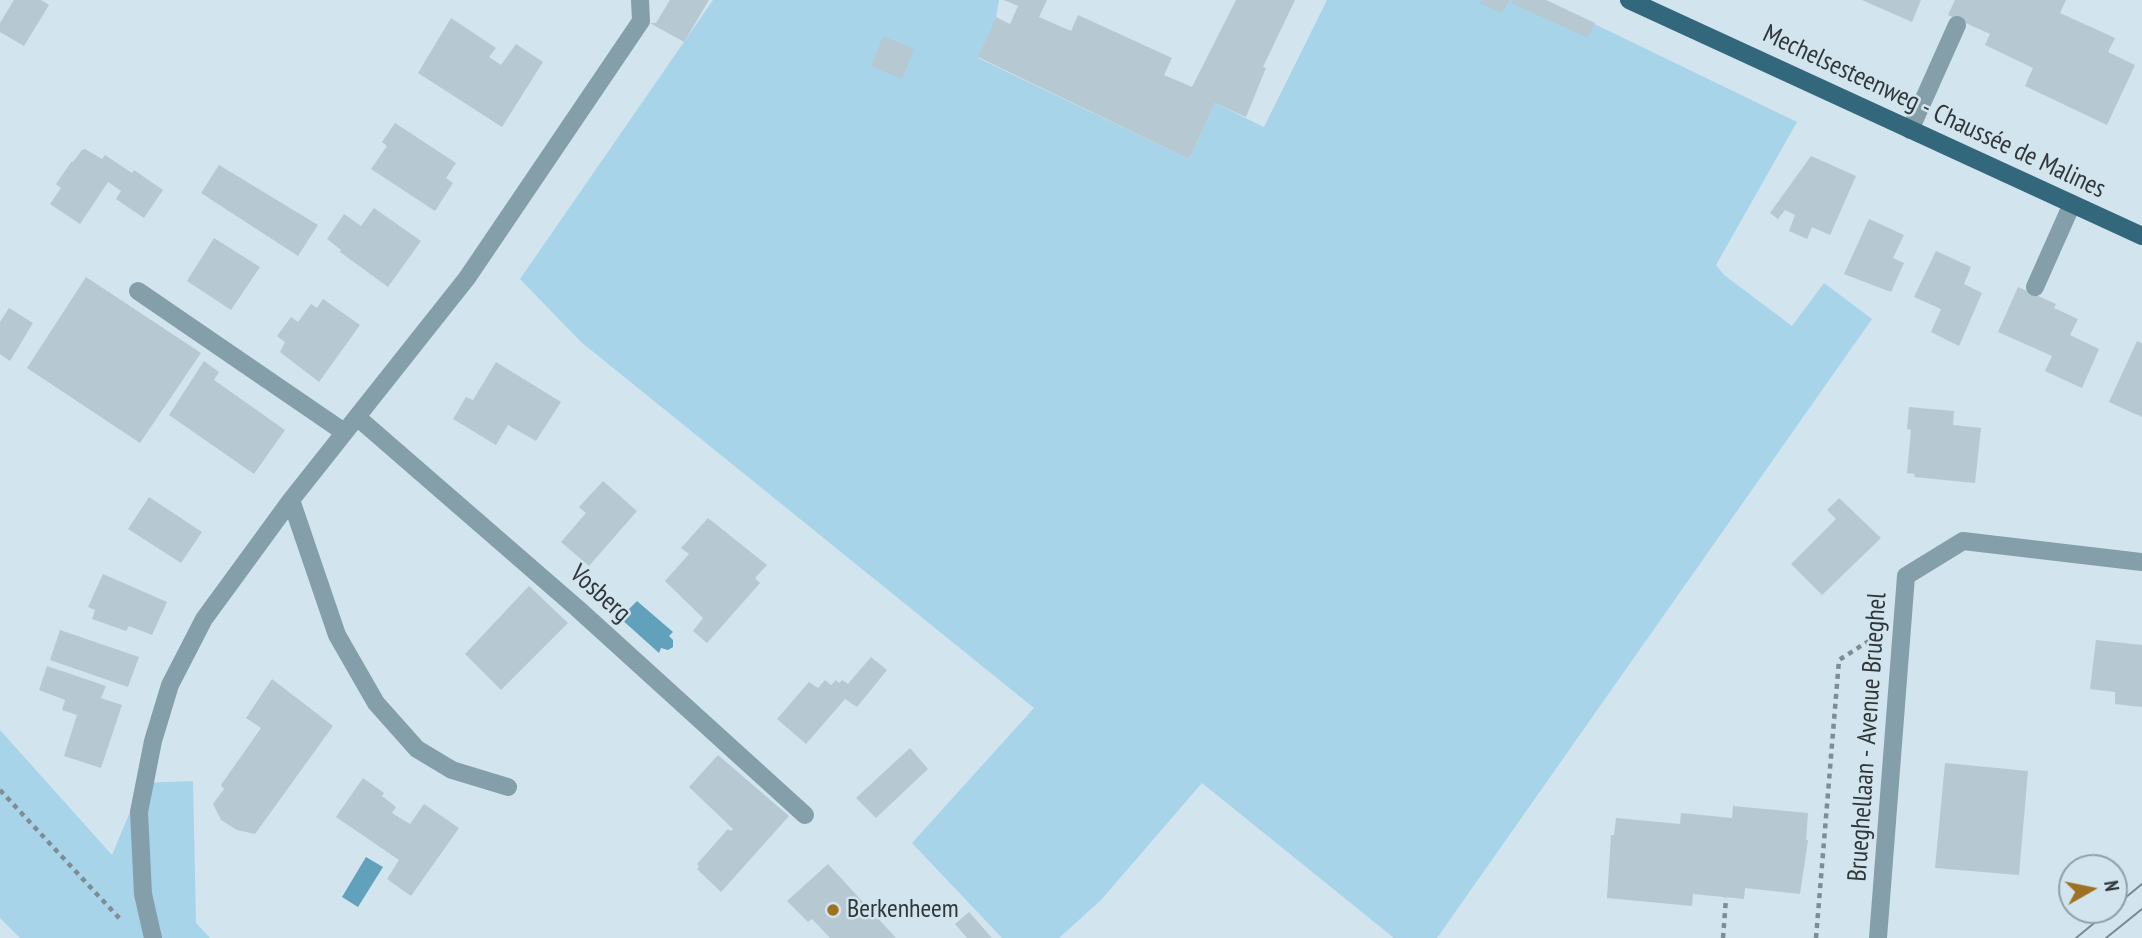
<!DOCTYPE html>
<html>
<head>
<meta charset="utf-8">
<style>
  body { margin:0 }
  #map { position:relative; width:2142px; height:938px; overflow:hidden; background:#d2e5ee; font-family:"PT Sans Narrow",sans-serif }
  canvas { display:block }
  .north { position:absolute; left:2058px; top:854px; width:70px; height:70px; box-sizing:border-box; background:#d2e5ee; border:2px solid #919fa6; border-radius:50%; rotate:81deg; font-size:19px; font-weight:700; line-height:28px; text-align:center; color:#30373b }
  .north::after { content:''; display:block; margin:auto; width:24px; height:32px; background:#9f7123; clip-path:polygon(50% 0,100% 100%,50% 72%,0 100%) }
</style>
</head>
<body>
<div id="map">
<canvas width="2142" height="938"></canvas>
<div class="north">N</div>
</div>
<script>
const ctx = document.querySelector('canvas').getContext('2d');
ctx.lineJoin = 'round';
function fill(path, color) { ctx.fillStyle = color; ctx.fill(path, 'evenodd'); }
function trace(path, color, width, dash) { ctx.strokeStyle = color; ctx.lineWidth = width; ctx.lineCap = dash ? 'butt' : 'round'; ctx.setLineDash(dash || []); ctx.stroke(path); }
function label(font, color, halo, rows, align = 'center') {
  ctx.font = font + ' "PT Sans Narrow",sans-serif'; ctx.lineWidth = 5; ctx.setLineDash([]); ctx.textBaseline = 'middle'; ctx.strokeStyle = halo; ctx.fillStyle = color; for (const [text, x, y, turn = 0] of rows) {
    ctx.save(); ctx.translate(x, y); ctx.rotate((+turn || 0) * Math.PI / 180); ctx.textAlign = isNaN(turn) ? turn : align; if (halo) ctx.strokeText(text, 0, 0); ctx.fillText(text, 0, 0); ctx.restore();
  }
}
fill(new Path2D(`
  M713,0H999L996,17L978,58L1189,159L1215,103L1264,127L1327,0H1545L1797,122L1716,265L1724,275L1792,326L1824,283L1872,319L1437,938H1394L1202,783L1101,900L1059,938H1002L912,843L1034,708L581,342L520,279Z
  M0,730L112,855L142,783L193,781L196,923L210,938H20L0,918Z`), '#a7d4e8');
fill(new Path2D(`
  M637,601L673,632L669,636L673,640V647L668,650L661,648L659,653L620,618Z
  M366,857L383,867L358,907L342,897Z`), '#62a1bb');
fill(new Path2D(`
  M14,0H41L49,5L24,46L0,32V23Z
  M670,0H709L684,42L650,23H656Z
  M1004,0H1047L1039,17L1071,31L1078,15L1172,58L1164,75L1192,87L1236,0H1295L1263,67L1266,68L1246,117L1215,103L1189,159L978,57L996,17L1010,24L1018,6Z
  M1482,0H1509L1502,13L1480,3Z
  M1512,0H1546L1595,23L1588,38L1511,3Z
  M1862,0H1921L1912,22Z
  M1955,0H2066L2060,13L2115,38L2108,52L2135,65L2107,125L2025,86L2033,68L1985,45L1990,34L1948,15Z
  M451,18L496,48L489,57L501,65L516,44L543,62L502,127L418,73Z
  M883,36L914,49L902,79L871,66Z
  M395,123L456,163L446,178L453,183L435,211L371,169L387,146L382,142Z
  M85,149L102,159L105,155L132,173L134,170L163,190L144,218L116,199L121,191L108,182L80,224L50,204L61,188L56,184L72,161L73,162L82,150Z
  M1811,156L1856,176L1830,235L1812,227L1807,239L1789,231L1795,215L1785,210L1778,219L1770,213Z
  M219,165L318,225L298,256L201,193Z
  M374,208L421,241L388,287L340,252L341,250L327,239L344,214L361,226Z
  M1869,219L1904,235L1893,258L1904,263L1891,292L1844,274Z
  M214,238L260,267L231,310L187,281Z
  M1936,251L1971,267L1964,284L1982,293L1959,346L1931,332L1941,309L1914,297Z
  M86,277L201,353L140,443L27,368Z
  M2018,287L2056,304L2054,308L2078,319L2070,335L2099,349L2082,388L2045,371L2052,356L1998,332Z
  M323,299L360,325L319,382L280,352L285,342L277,336L291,317L298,322L311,304L317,308Z
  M9,308L33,323L10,361L0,354V322Z
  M2137,341L2142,343V417L2109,402Z
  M204,361L219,372L214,380L285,430L254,474L169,415Z
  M496,362L561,402L536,441L508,425L496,445L453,419L466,397L473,400Z
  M1909,407L1954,411L1953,425L1981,428L1975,483L1914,477L1915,474L1907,473L1911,430L1907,429Z
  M603,481L637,511L589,566L561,542L586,513L579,507Z
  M149,497L202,532L181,563L128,529Z
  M1839,498L1881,538L1822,595L1791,564L1836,519L1827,510Z
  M708,518L767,565L755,578L760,583L707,643L693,631L703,618L665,581L689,554L681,548Z
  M103,574L167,602L152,635L129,626L126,631L92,619L95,610L88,607Z
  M529,586L568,623L501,690L465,654Z
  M60,630L139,657L128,687L50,660Z
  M2096,640L2142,645V707L2115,704V692L2090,689Z
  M871,657L887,670L857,707L845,699L806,744L777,719L809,682L818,688L825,680L831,685L836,680L839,683L842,680L848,684Z
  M47,666L106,686L101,698L122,705L101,768L64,756L77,715L62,710L65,700L39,690Z
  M272,679L333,726L255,834L237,830L221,820L213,804L224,789L221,785L261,728L246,718Z
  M910,748L928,769L876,818L856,798Z
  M718,755L789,816L721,892L697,869L699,866L697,864L728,829L731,831L733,829L689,787Z
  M1945,763L2028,771L2019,875L1935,868Z
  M363,778L384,793L382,796L396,807L392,813L410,824L424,804L459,828L411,896L387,879L399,860L336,817Z
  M1733,806L1808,813L1806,840H1808L1800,894L1745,888L1744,899L1693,894L1692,906L1607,898L1611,835H1614L1616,818L1680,824L1681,813L1732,818Z
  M828,864L896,938H830L812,919L808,922L787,901Z
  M969,912L992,938H967L955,924Z`), '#b6c8d1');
trace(new Path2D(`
  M0,790L120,919
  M1723,938L1726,898
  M1816,938L1839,660L1875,637`), '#7f8c93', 4.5, [5, 5]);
trace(new Path2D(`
  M1910,130L1957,25
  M2035,287L2072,204
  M138,291L344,432
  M357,417L577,608L805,815
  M291,500L337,635L376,703L417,749L452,770L508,787
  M153,938L143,894L139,812L153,741L170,685L204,619L291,500L467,278L641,21L640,0
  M1878,938L1906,576L1963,541L2142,562`), '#849faa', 18);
trace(new Path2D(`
  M1629,0L2142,236`), '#33677b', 18);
trace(new Path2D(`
  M2114,907L2142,884
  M2076,938L2110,910
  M2106,938L2142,909`), '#7a878d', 2);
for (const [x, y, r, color] of [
  [833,910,7,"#9f7123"]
]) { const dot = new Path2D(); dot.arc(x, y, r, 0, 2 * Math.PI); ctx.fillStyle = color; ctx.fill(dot); trace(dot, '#d2e5ee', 2.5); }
label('26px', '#30373b', '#d2e5ee', [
  ["Mechelsesteenweg - Chaussée de Malines",1934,112,25],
  ["Vosberg",600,594,42],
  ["Brueghellaan - Avenue Brueghel",1868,737,-86]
]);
label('26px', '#30373b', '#d2e5ee', [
  ["Berkenheem",847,910]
], 'left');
</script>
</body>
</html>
